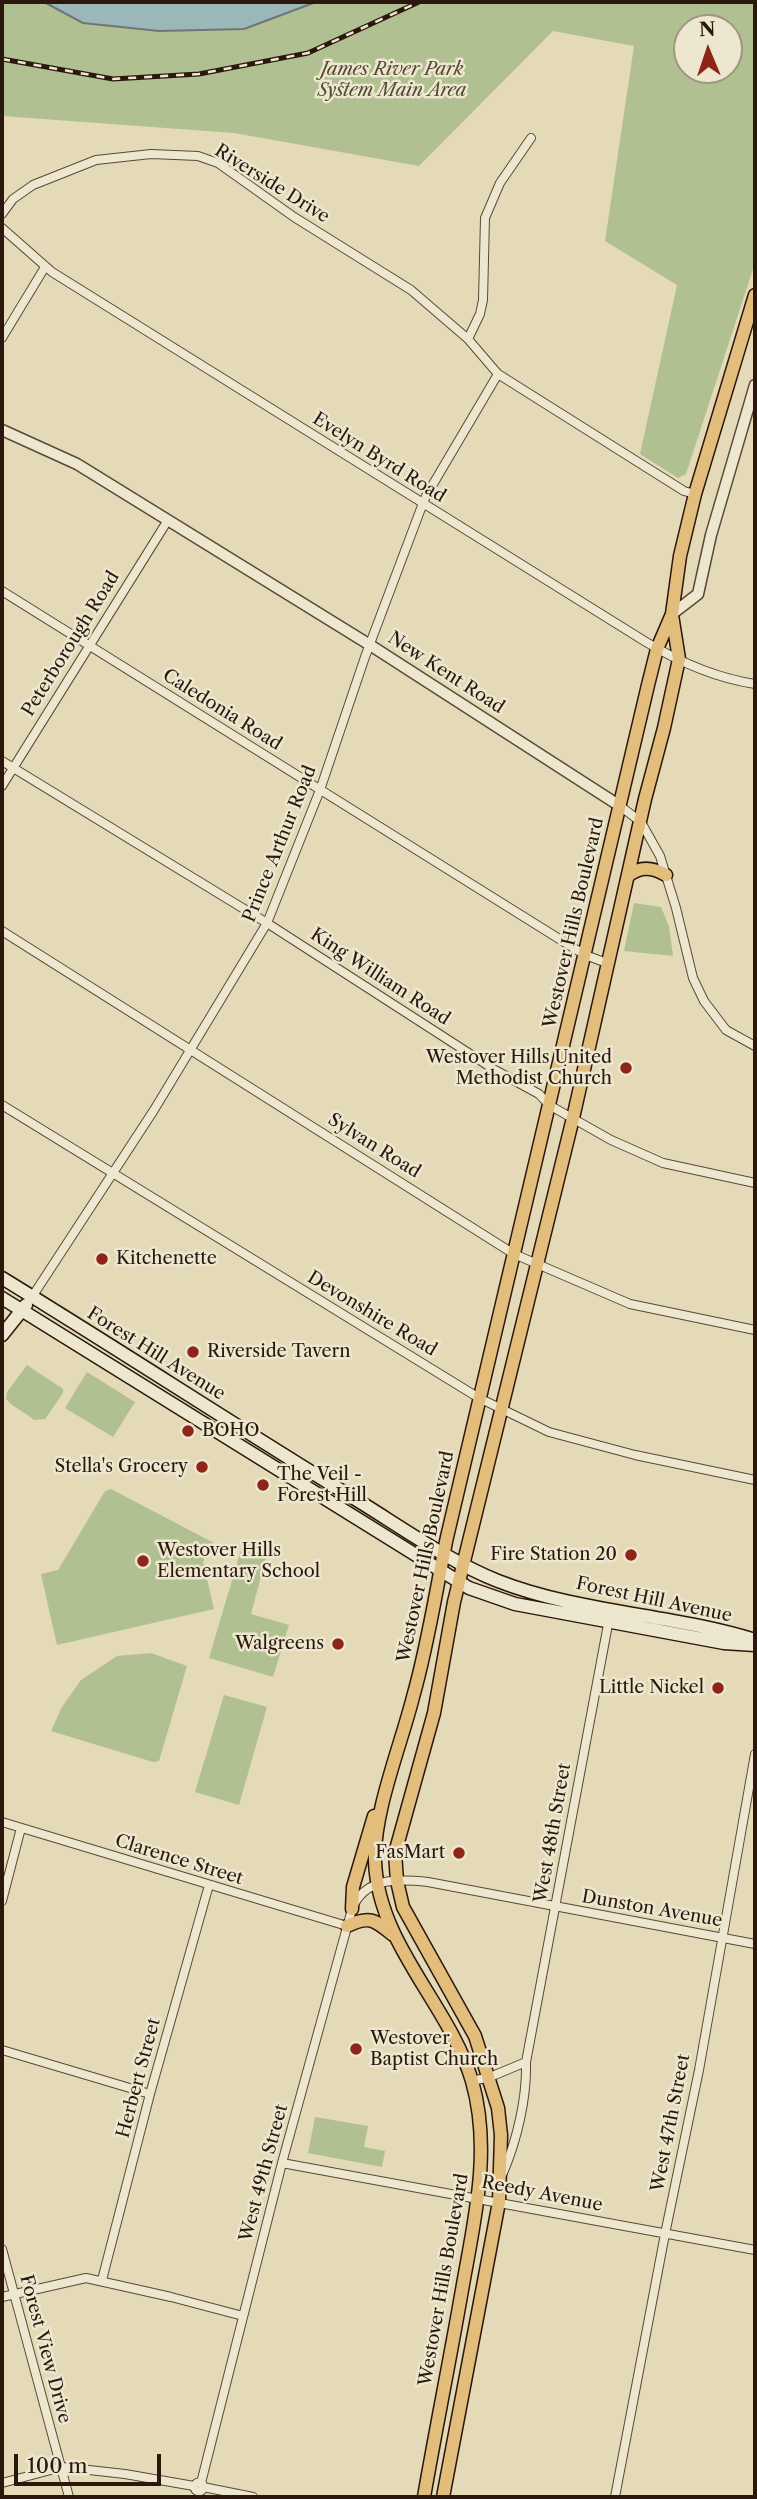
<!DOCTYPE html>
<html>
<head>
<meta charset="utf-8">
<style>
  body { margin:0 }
  #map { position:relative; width:757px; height:2499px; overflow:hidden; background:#e4dab7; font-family:"Libre Caslon Text",serif }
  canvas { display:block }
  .frame { position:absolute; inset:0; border:4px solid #2c170d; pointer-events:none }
  .north { position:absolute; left:673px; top:14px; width:70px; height:70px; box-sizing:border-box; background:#ede7d0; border:2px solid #a09482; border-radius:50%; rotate:358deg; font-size:19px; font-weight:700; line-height:28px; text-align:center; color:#2c170d }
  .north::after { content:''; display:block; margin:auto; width:24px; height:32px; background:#8f2418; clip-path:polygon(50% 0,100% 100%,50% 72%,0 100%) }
  .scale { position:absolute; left:14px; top:2454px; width:147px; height:32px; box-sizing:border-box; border:4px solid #2c170d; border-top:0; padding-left:9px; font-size:21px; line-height:24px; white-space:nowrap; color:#2c170d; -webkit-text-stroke:5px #ede7d0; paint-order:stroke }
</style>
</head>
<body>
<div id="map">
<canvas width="757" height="2499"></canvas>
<div class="frame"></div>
<div class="north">N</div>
<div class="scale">100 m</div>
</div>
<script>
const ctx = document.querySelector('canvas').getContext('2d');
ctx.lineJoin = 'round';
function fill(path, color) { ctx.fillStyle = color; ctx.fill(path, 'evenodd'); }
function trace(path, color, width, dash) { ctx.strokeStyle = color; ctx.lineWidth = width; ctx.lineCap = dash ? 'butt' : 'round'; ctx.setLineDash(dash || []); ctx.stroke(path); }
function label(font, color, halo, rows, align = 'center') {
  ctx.font = font + ' "Libre Caslon Text",serif'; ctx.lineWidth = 5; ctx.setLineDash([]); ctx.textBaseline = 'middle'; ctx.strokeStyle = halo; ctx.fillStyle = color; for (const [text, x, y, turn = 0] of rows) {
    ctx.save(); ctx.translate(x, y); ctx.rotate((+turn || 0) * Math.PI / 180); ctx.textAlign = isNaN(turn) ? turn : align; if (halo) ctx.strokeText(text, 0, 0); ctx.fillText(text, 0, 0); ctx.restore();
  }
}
fill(new Path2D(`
  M2,2H44L83,23L244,29L316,2H755V263L686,474L678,478L640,454L677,285L605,241L634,46L553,31L419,166L234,133L2,116ZM687,28H729V70H687Z
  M634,903L661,907L669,926L673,956L624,951Z
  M27,1365L63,1389V1393L45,1419L34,1420C24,1411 16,1410 6,1399L7,1392Z
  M87,1372L135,1402L113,1437L65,1408Z
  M111,1489L214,1543L203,1562L214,1609L57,1645L41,1574L58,1570L105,1491Z
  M244,1540L267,1554L251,1614L289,1625L273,1677L209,1658Z
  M151,1653L187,1666L159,1761L153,1762L51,1731L62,1707L81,1680L117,1656Z
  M224,1695L267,1707L239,1805L195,1792Z
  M315,2117L368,2126L364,2147L385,2151L382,2167L308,2153Z`), '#b0c091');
const water = new Path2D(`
  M44,2H316L244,29L159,31L83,23Z`);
fill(water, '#9bb7ba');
trace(water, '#6f7775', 2);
const minor = new Path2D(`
  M2,214L13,199L33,185L96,160L151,154L198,156L218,163L294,217L411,290L468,339L498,374L684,491L695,494
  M2,228L52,272L646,642C681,663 716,678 755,684
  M2,338L45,267
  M468,339L480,314L483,300L485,218L500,183L531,138
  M2,591L585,955L607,963
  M2,761L267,923L495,1070L539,1094L549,1105L611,1140L663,1163L755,1183
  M2,786L168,520
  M620,806L641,822L660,856L676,908L693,978L704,1001L726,1030L755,1046
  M2,931L514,1254L630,1304L755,1330
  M2,1105L479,1398L549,1432L635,1455L755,1480
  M32,1297L154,1110L267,923L320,790L365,657L420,511L426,496L498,374
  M2,1822L347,1926
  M2,1901L21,1828
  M2,2050L150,2094
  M472,2081L490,2077L526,2062
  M282,2163L755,2250
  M503,2173C517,2140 527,2098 526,2062L609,1619
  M2,2249L69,2497
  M102,2280L150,2094L209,1885
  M2,2297L86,2278L171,2297L243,2316
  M194.5 2487a4.5 4.5 0 1 1 9 0a4.5 4.5 0 1 1-9 0Z
  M2,2483L62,2467L125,2474L194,2486
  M201,2483L282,2163L352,1909C365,1877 397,1879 428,1882L755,1944
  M203,2487L253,2497
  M615,2497L665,2234L699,2070L755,1754`);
const tertiary = new Path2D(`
  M2,430L77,464L370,645L620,806
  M672,614L698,594L711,535L755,385`);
const secondary = new Path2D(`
  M2,1278C118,1349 231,1423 347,1494C394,1522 447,1561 498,1581C580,1613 671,1614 755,1640
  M2,1298L469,1588L515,1604L724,1643L755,1645
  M2,1335L26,1305`);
const primary = new Path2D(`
  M628,876C640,866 652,867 666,875
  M352,1909L353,1887L374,1816
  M347,1926C370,1915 375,1920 393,1935
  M424,2497C436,2428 450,2359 462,2290C474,2221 492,2151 472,2081C449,2004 378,1945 375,1861C373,1813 401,1745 413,1697C428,1645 436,1590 447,1537L648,685L657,649L672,614L680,556L695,494L755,295
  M443,2497L499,2202L501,2135L498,2108L475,2036L403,1907L397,1881L395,1853L434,1713L454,1602L573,1118L645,799L664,728L679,659L672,615`);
trace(minor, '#5a4838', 10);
trace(tertiary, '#5a4838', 13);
trace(secondary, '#2c170d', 15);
trace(primary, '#2c170d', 15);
trace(minor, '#ede7d0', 8);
trace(tertiary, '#ede7d0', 10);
trace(secondary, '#ede7d0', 12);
trace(primary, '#e2bd7c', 12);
const rail = new Path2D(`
  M2,59L113,79L199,74L308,53L419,2`);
trace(rail, '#2c170d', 5);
trace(rail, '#ede7d0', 2.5, [8]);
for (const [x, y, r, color] of [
  [626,1068,7,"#8f2418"],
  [102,1259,7,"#8f2418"],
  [193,1352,7,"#8f2418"],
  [188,1431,7,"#8f2418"],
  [202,1467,7,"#8f2418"],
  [263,1485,7,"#8f2418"],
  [631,1555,7,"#8f2418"],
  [143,1561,7,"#8f2418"],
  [338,1644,7,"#8f2418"],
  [718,1688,7,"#8f2418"],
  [459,1853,7,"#8f2418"],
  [356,2049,7,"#8f2418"]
]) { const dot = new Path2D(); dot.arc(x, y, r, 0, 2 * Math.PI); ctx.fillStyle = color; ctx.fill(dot); trace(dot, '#ede7d0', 2.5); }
label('italic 18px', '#544a35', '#ede7d0', [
  ["James River Park",392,70],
  ["System Main Area",392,91]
]);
label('18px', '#2c170d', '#ede7d0', [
  ["Riverside Drive",272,184,32],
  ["Evelyn Byrd Road",379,458,32],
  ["Peterborough Road",71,644,-58],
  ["New Kent Road",446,673,33],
  ["Caledonia Road",222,710,32],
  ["Prince Arthur Road",280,844,-68],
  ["Westover Hills Boulevard",574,923,-77],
  ["King William Road",380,977,33],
  ["Sylvan Road",374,1146,32],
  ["Devonshire Road",372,1314,31],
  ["Forest Hill Avenue",156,1354,32],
  ["Westover Hills Boulevard",426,1557,-78],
  ["Forest Hill Avenue",654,1600,12],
  ["West 48th Street",553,1833,-80],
  ["Clarence Street",179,1860,17],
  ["Dunston Avenue",652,1909,10],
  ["Herbert Street",139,2078,-75],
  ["West 47th Street",671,2123,-79],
  ["West 49th Street",264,2173,-75],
  ["Reedy Avenue",542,2194,11],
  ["Westover Hills Boulevard",444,2280,-80],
  ["Forest View Drive",45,2349,75]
]);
label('18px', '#2c170d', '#ede7d0', [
  ["Westover Hills United",612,1058],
  ["Methodist Church",612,1079],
  ["Kitchenette",116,1259,"left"],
  ["Riverside Tavern",207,1352,"left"],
  ["BOHO",202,1431,"left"],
  ["Stella's Grocery",188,1467],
  ["The Veil -",277,1475,"left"],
  ["Forest Hill",277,1496,"left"],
  ["Westover Hills",157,1551,"left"],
  ["Elementary School",157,1572,"left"],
  ["Fire Station 20",617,1555],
  ["Walgreens",324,1644],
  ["Little Nickel",704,1688],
  ["FasMart",445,1853],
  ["Westover",370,2039,"left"],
  ["Baptist Church",370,2060,"left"]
], 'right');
</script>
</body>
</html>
